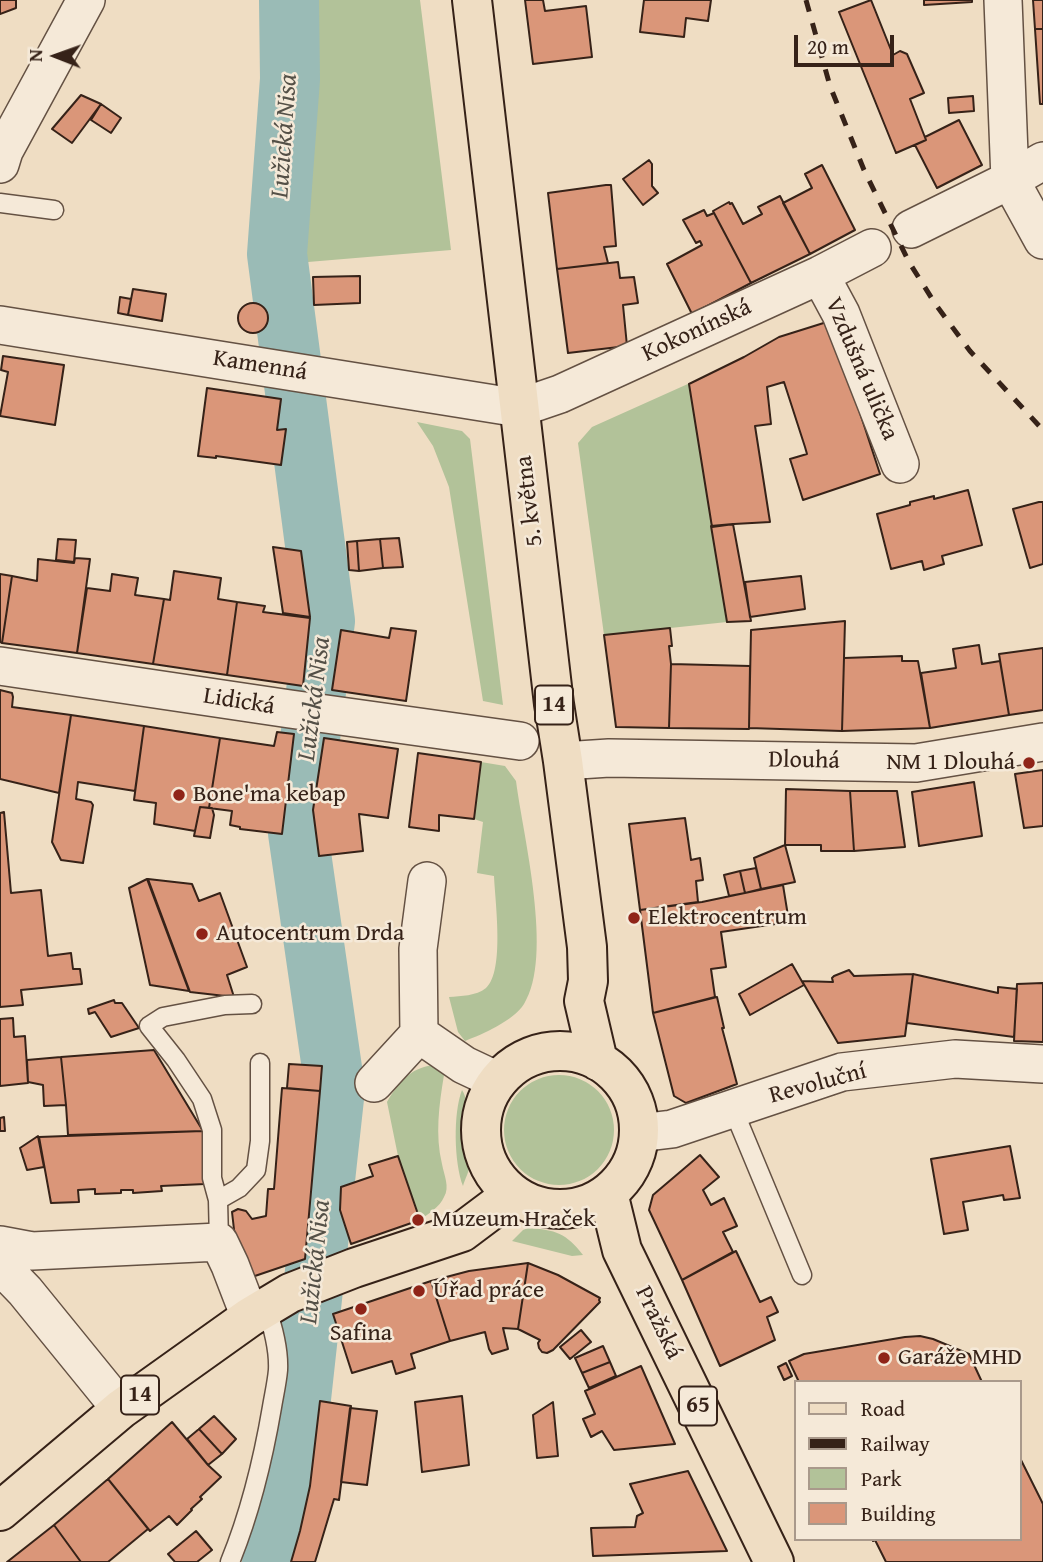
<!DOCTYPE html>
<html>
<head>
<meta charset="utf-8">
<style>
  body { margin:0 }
  #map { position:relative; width:1043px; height:1562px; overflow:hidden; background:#efddc3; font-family:"Gentium Book Plus",serif }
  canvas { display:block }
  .legend { position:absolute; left:794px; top:1380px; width:228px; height:161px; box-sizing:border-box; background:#f5e9d8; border:2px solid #a9998b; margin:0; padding:9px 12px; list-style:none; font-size:21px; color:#362218 }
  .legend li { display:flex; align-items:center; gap:14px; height:35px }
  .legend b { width:35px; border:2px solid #a9998b }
  .north { position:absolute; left:21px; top:21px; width:70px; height:70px; -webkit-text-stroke:5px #f5e9d8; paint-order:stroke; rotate:271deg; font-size:19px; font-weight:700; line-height:28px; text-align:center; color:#362218 }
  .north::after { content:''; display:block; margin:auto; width:24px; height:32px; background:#362218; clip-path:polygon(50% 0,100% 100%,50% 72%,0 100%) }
  .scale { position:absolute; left:794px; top:35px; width:100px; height:32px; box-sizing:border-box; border:4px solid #362218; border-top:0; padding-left:9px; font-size:21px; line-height:24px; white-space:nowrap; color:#362218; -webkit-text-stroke:5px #f5e9d8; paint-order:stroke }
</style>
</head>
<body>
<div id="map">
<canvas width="1043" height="1562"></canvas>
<ul class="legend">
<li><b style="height:9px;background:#efddc3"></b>Road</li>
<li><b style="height:9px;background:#362218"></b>Railway</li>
<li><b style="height:19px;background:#b2c299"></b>Park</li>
<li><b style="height:19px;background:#da9679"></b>Building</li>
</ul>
<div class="north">N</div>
<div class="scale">20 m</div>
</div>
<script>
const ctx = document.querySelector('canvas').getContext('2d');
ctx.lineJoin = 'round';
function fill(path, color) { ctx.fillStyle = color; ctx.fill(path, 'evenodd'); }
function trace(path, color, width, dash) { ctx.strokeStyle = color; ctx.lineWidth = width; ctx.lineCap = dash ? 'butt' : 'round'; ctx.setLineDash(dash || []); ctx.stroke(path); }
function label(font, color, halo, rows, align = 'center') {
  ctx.font = font + ' "Gentium Book Plus",serif'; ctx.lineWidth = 5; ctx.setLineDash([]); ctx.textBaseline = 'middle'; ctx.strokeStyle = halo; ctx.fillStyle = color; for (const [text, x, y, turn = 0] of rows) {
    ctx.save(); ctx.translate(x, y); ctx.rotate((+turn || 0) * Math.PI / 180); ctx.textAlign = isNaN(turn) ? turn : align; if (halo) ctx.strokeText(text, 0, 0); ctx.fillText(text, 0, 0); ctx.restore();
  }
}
fill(new Path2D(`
  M312,0H420L451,250L296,263V244L303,170Z
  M690,383L727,622L604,635L578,443L592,427Z
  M417,422L462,431L470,439L503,705L483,701L449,487L433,446Z
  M481,762L505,766L516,781C523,836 554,956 524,1004C513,1021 483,1034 465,1041L458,1032L449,997C461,996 476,996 486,988C505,971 495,901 494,876L477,873L483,822L474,819Z
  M433,1065L444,1075C439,1105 435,1135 442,1164C444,1175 450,1187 444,1197C440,1207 428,1214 420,1220L398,1156L387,1102C398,1083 410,1068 433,1065Z
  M504 1130a55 55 0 1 1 110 0a55 55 0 1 1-110 0Z
  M462,1090C470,1101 473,1149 470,1164C469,1172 465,1179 463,1186C454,1163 453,1113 462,1090Z
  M528,1228C556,1230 566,1233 583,1255L572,1256L512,1241L523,1230Z`), '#b2c299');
trace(new Path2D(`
  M272,1562L288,1517L335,1089L298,833L325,621L277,254L290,79L289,0`), '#9abbb6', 60);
const building = new Path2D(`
  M0,0H16V8L0,14Z
  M525,0H543L545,11L586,6L592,57L533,64Z
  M644,0H711L708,21L686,18L684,37L640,32Z
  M871,0L893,55L900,51L907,54L924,93L910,99L926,140L896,153L839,12Z
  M924,0H972V2L924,5Z
  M1033,0H1043V29H1035Z
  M1035,29H1043V104H1040Z
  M81,95L101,104L72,143L52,129Z
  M973,96L974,111L949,113L948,98Z
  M101,104L121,118L111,133L91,120Z
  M959,120L982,165L937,188L915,145L926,140L925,137Z
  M649,160L652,164V186L658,193L643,205L623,179Z
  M822,165L855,230L810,254L783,203L812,188L805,174Z
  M606,185H611L616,246L604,247L608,263L557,269L548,193Z
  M780,196L810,254L751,283L713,211L729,202L730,204L732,203L743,224L762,214L758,207Z
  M704,210L707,216L714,213L751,283L692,314L667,264L702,245L700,241L696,243L683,220Z
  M618,262L620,278L634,277L638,303L623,305L627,346L568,353L557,269Z
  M360,276V303L314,305L313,277Z
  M133,289L166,294L162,321L128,315Z
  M120,297L131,299L128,315L118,313Z
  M238 318a15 15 0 1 1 30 0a15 15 0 1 1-30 0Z
  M830,321L880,474L803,500L790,459L807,454L805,447L784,382L767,387L771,424L755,426L770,522L734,524L712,527L689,384L744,357L779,337Z
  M3,356L64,365L55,425L0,416L8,372L1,370Z
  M207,388L281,399L277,430L286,429L281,465L216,456V458L198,456Z
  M968,490L982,545L942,556L944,564L924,570L922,561L891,569L877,514L910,505V502L934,496V499Z
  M1039,502H1043V564L1030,568L1013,509Z
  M733,524L751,621L727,622L711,526Z
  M399,538L403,567L383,568L380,539Z
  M58,539L76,540L74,562L56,560Z
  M380,539L383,568L359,571L357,541Z
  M357,541L359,571L349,570L347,542Z
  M273,547L301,551L310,617L283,613Z
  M75,558L90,559L77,653L2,643L12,576L37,581L38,559L74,563Z
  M174,571L221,578L218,599L237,602L227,675L153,664L164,599L170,600Z
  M0,574L12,576L2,643L0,642Z
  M112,574L138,578L135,595L164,599L153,664L77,653L87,588L110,591Z
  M801,576L805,609L750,617L745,582Z
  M237,602L265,606L263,612L310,618L303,686L227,675Z
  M845,621L842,731L749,728L751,630Z
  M391,628L416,631L406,701L332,690L341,630L389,638Z
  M670,628L672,646H669L671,664L669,728L616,727L604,635Z
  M979,645L982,664L1000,661L1009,715L930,728L921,673L956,668L953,649Z
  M1043,648V710L1009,715L999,654Z
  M902,656V661H918L930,728L842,731L844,658Z
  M671,664L750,666L749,729L669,728Z
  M0,690L12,693L13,697L12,707L71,715L59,793L0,779Z
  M71,715L144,726L135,791L78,782L76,799L91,802L93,805L83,863L61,860L52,842Z
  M144,726L220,738L209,808L200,807L195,831L154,824L156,803L134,800Z
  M277,732L294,734L282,834L240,829V827L230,825L232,811L209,808L220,738L274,746Z
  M324,738L398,749L388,818L359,814L363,851L319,856L313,810Z
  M418,753L481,762L474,819L439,815V831L409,827Z
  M1043,770V826L1024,828L1015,774Z
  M974,782L982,836L919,846L912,792Z
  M786,789L850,791L854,851H821V845H785Z
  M850,791H897L905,847L854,851Z
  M200,807L212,808L214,815L210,838L194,836Z
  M4,812L11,893L41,890L48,956L71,953L73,969H80L82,984L21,990L23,1005L0,1007V813Z
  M685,818L691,860L700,858L703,880L696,881L698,902L640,910L629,824Z
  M785,845L795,882L761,889L754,858Z
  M756,868L761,889L745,893L740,871Z
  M740,871L745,893L729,896L724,875Z
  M147,879L189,991L150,985L129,888Z
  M148,879L192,884L199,901L220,893L247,967L227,975L234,997L190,992Z
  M783,885L789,922L721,932L726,967L711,969L715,997L653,1013L640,910L702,902Z
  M792,964L804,985L750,1015L739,994Z
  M849,970L854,976L913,974L905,1036L838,1043L802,981L833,982L832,978L834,976Z
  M913,974L998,993V987L1017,989L1014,1037L907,1023Z
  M1043,983V1042L1014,1041L1017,984Z
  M717,997L724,1028H722L737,1084L686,1103L674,1096L653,1013Z
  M114,1000L115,1003H122L139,1028L111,1037L95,1012L89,1014L88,1009Z
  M13,1018L14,1037L25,1036L28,1083L0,1086V1019Z
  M154,1050L203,1131L68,1135L66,1105L61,1057Z
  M61,1057L66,1105L44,1106L43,1085L28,1082L27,1060Z
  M289,1064L322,1066L320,1091L287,1088Z
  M282,1088L320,1091L305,1259L246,1279L236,1247L232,1212L238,1209L246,1211L252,1219L266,1216L268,1189H274Z
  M4,1117L5,1131H0V1118Z
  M203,1131L205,1184L161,1186L162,1191L133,1193V1190H121V1193L95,1194V1189L78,1190L79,1202L51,1203L39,1137Z
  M38,1136L44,1167L27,1170L20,1148Z
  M1010,1146L1020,1198L1004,1200L1003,1195L963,1202L968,1230L944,1234L931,1159Z
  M700,1155L719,1177L703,1190L711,1205L724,1198L737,1226L723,1232L733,1252L682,1280L649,1210L653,1195Z
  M398,1156L420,1220L351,1244L340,1210L341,1187L373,1176L369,1165Z
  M736,1251L760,1302L771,1297L778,1312L767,1317L775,1340L720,1366L682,1280Z
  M528,1263L558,1275L600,1298L599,1300L600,1302L553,1350L547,1353L542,1352L539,1348L538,1343L540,1340L518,1329Z
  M528,1263L518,1329L503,1328L508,1349L492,1354L489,1349L485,1332L450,1341L431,1281L469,1271Z
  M431,1281L450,1341L411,1354L415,1368L396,1374L392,1361L352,1373L333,1314Z
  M581,1330L591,1342L570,1359L560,1347Z
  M920,1336L933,1339L969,1354L982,1382H799L789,1361L804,1354L905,1337Z
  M603,1346L610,1362L582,1373L575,1358Z
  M610,1362L616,1376L589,1388L582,1373Z
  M786,1363L792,1376L784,1380L778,1367Z
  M641,1366L675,1444L614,1450L602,1431L591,1437L583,1419L595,1414L585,1391Z
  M462,1396L469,1465L422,1472L415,1402Z
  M320,1401L351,1406L339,1500L334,1499L315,1562H291L300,1531L310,1486Z
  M553,1402L558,1456L537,1458L533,1415Z
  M350,1408L377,1411L367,1485L341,1482Z
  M214,1416L236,1439L222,1454L199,1429Z
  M172,1422L208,1465L221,1477L200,1497L202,1499L191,1509L192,1510L177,1525L169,1516L150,1531L108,1479Z
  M199,1429L222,1454L208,1465L187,1439Z
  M1020,1458L1043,1504V1562H886L875,1540L873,1541L872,1539H1020Z
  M688,1471L727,1551L593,1556L591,1528L635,1527L637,1516L643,1513L630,1484Z
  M108,1479L148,1529L108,1562H81L54,1525Z
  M54,1525L81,1562H7Z
  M196,1531L212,1550L197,1562H175L168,1554Z`);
fill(building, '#da9679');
trace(building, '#362218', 2);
const lane = new Path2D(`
  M0,203L54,210
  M733,1109L802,1275
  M218,1200L239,1188L256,1170L260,1141V1063
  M219,1242L218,1200L212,1178V1130L202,1099L176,1060L149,1026L163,1017L225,1005L252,1004
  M230,1562C250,1513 263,1460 272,1407C274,1395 277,1382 278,1370C279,1349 273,1327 266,1307`);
const street = new Path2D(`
  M1003,0L1010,180L1043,240
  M0,164L4,151L86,0
  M911,229L1010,180L1043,161
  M820,275L841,314L900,464
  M0,325L519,408L560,394L820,275L872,248
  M0,666L290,709L520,741
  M563,761L609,758L916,763L1043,742
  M419,1034L464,1065L498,1081
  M374,1083L419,1034L418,949L427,881
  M639,1133L672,1129L842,1072L955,1059L1043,1064
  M0,1245L32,1251L219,1242L230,1265L250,1317
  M0,1265L25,1291L121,1409`);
const primary = new Path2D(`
  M472,0L554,704L563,761L587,947L588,981L584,1001L598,1061
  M481 1130a79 79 0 1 1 158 0a79 79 0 1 1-158 0Z
  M608,1193L622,1250L774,1562
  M0,1511L121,1409L250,1317L290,1293L354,1268L462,1232L498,1205L511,1192`);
trace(lane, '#645143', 21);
trace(street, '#645143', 40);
trace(primary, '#362218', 42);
trace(lane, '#f5e9d8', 18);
trace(street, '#f5e9d8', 37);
trace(primary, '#efddc3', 38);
trace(new Path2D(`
  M806,0L830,86L864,170L909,262L936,305L970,351L1043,430`), '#362218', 5, [12, 12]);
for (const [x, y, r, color] of [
  [1029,763,7,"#8f2418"],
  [179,795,7,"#8f2418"],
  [634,918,7,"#8f2418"],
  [202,934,7,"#8f2418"],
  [418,1220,7,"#8f2418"],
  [419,1291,7,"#8f2418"],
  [361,1309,7,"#8f2418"],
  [884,1358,7,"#8f2418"]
]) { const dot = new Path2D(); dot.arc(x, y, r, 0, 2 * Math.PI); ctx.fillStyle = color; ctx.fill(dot); trace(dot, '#f5e9d8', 2.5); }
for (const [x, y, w] of [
  [554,705,38],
  [140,1395,38],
  [698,1406,38]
]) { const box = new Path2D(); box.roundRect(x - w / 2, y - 19.5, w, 39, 5); ctx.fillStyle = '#f5e9d8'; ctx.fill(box); trace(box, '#362218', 2); }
label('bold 23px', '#362218', null, [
  ["14",554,705],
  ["14",140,1395],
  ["65",698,1406]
]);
label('24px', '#362218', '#f5e9d8', [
  ["Kokonínská",697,331,-25],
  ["Kamenná",260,366,9],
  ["Vzdušná ulička",861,369,67],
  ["5. května",530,501,-97],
  ["Lidická",239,702,9],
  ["Dlouhá",804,761,1],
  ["Revoluční",818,1084,-15],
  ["Pražská",658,1323,64]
]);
label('24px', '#362218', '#f5e9d8', [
  ["NM 1 Dlouhá",1015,763,"right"],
  ["Bone'ma kebap",193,795],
  ["Elektrocentrum",648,918],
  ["Autocentrum Drda",216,934],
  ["Muzeum Hraček",432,1220],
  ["Úřad práce",433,1291],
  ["Safina",361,1334,"center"],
  ["Garáže MHD",898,1358]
], 'left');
label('italic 26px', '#545047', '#f5e9d8', [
  ["Lužická Nisa",285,136,-86],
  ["Lužická Nisa",315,699,-83],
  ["Lužická Nisa",316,1262,-84]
]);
</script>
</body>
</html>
